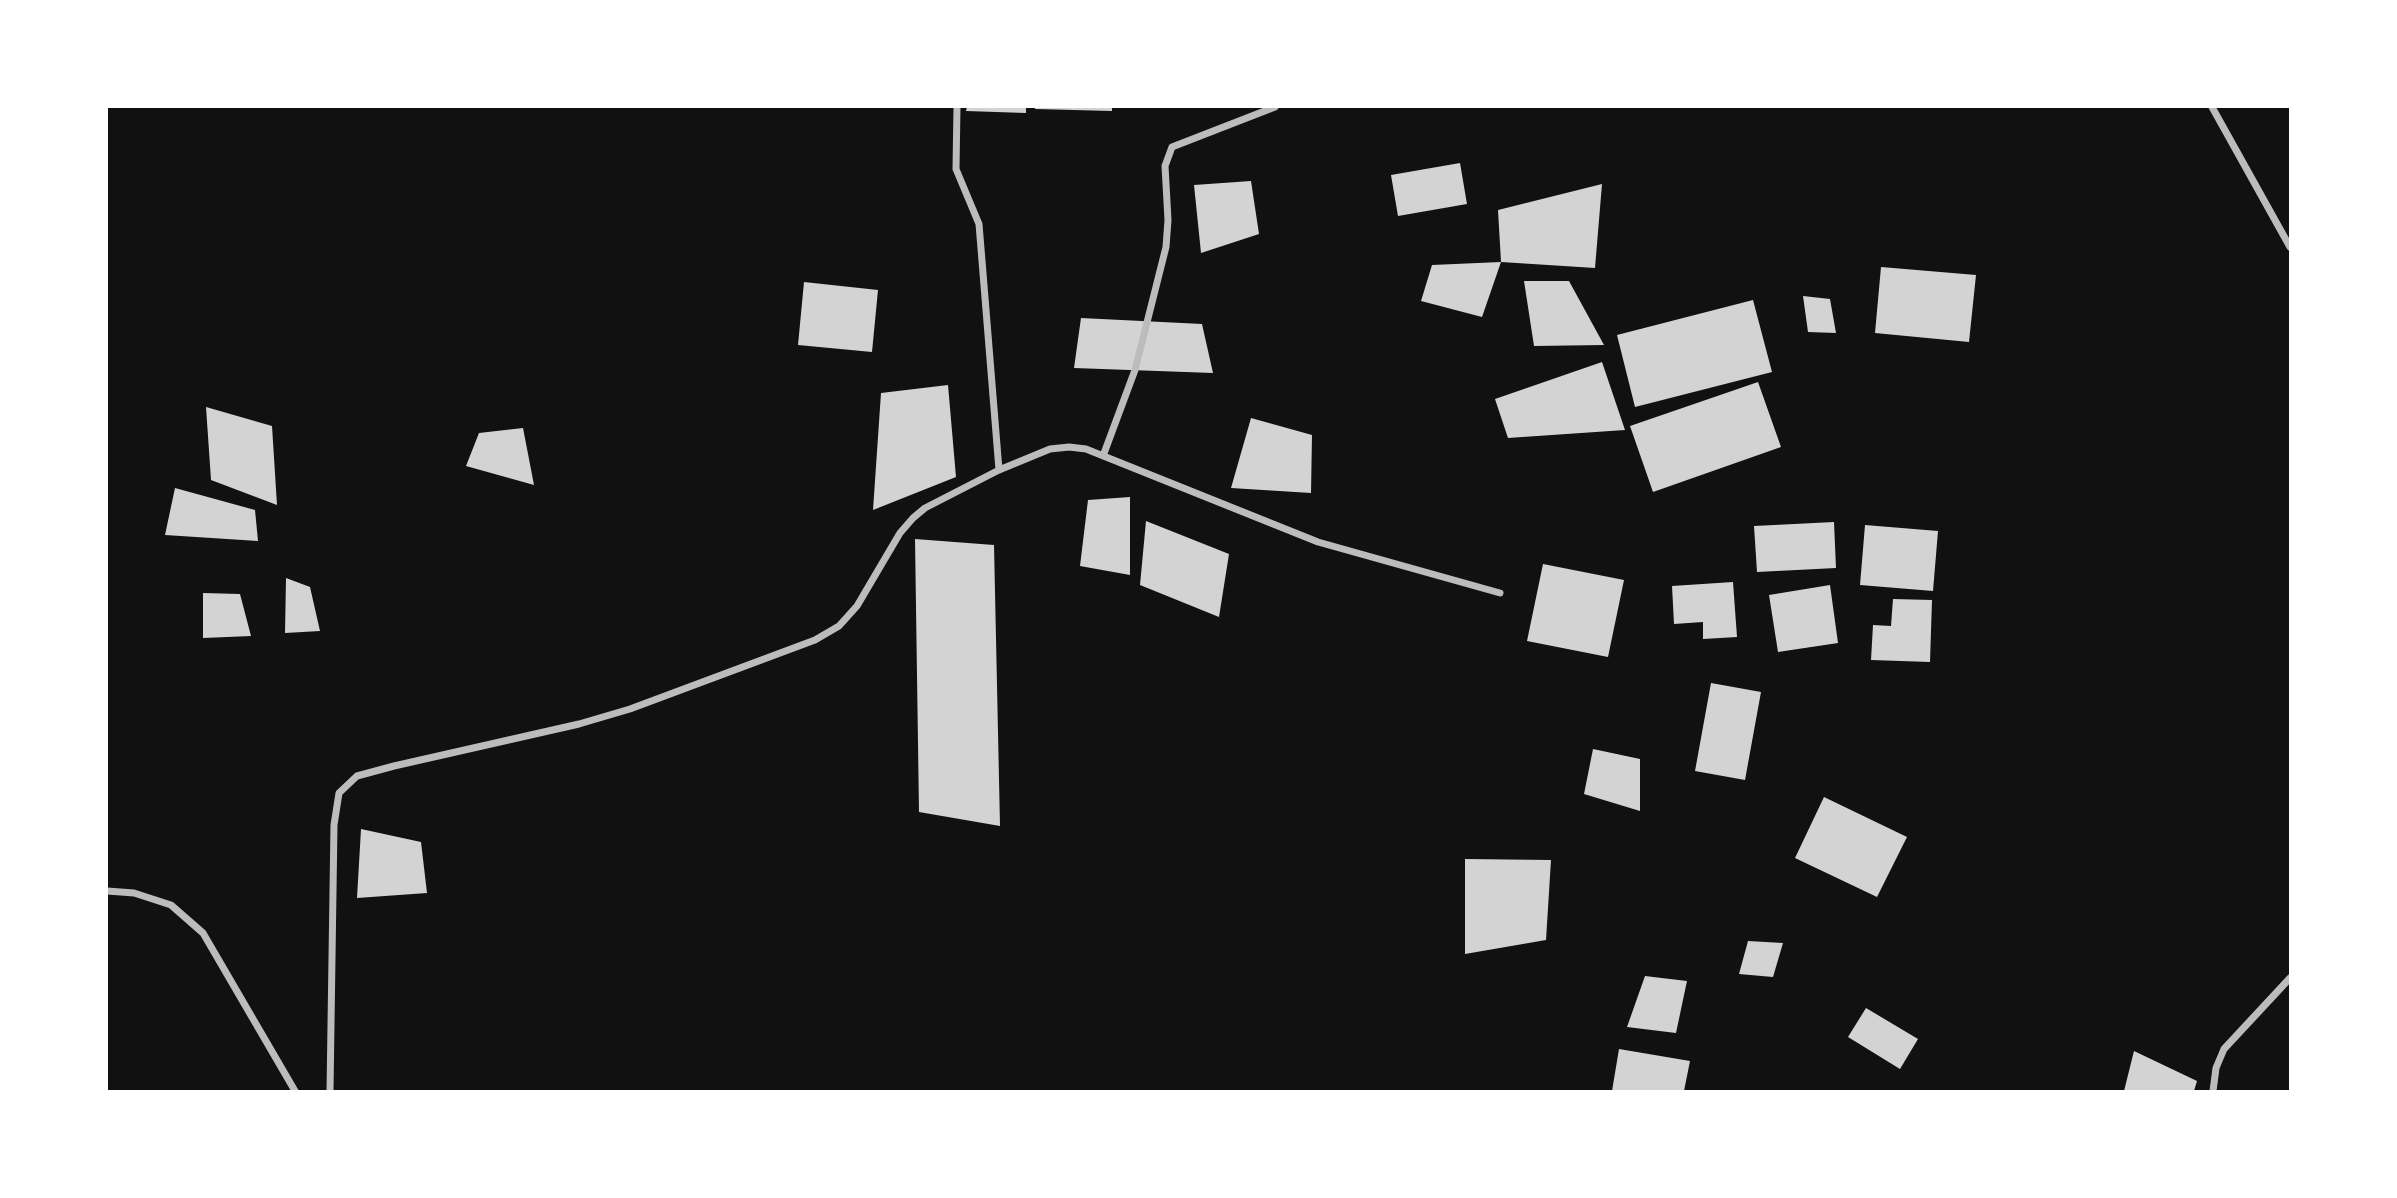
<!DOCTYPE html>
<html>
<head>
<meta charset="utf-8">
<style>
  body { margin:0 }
  #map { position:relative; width:2397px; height:1198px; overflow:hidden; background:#111; font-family:Ubuntu,sans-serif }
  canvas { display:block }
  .frame { position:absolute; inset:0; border:108px solid #fff; pointer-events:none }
</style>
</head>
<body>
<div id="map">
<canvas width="2397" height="1198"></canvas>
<div class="frame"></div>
</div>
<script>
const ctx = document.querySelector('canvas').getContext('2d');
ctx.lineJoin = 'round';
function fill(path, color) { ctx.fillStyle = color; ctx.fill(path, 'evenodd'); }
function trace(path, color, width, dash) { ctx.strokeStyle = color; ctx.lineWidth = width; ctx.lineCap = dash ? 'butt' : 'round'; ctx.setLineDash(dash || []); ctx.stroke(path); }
fill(new Path2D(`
  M967,107H1026V113L966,111Z
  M1035,107H1112V111L1035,109Z
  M1460,163L1467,204L1398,216L1391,175Z
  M1251,181L1259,234L1201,253L1194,185Z
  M1602,184L1595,268L1501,262L1482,317L1421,301L1432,265L1501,262L1498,210Z
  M1881,267L1976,275L1969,342L1875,333Z
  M1524,281H1569L1604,345L1534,346Z
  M804,282L878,290L872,352L798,345Z
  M1803,296L1830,299L1836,333L1808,332Z
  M1753,300L1772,372L1635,407L1617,335Z
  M1081,318L1202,324L1213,373L1074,368Z
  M1602,362L1625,430L1508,438L1495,399Z
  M1758,382L1781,447L1653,492L1630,426Z
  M948,385L956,477L873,510L881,393Z
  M206,407L272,426L277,505L211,480Z
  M1251,418L1312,435L1311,493L1231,488Z
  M523,428L534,485L466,466L479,433Z
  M175,488L255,510L258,541L165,535Z
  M1130,497V575L1080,566L1088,500Z
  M1146,521L1229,554L1219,617L1140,585Z
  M1834,522L1836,568L1757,572L1754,526Z
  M1865,525L1938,531L1933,591L1860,585Z
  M915,539L994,545L1000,826L919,812Z
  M1543,564L1624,580L1608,657L1527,641Z
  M286,578L310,587L320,631L285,633Z
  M1733,582L1737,637L1703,639V622L1674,624L1672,586Z
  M1830,585L1838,643L1778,652L1769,595Z
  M203,593L240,594L251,636L203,638Z
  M1893,599L1932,600L1930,662L1871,660L1873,625L1891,626Z
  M1711,683L1761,692L1745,780L1695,771Z
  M1593,749L1640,759V811L1584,794Z
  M1824,797L1907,837L1877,897L1795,858Z
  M361,829L421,842L427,893L357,898Z
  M1465,859L1551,860L1546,940L1465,954Z
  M1748,941L1783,943L1773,977L1739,974Z
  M1645,976L1687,981L1676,1033L1627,1027Z
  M1866,1008L1918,1039L1900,1069L1848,1037Z
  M1619,1049L1690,1061L1684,1091H1612Z
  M2134,1051L2197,1081L2194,1091H2124Z`), '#d3d3d3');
trace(new Path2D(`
  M957,107L956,169L979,224L999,470
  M2212,107L2290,247
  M1103,456L1135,370L1166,247L1168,220L1165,166L1172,147L1275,107
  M107,891L134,893L171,905L203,933L295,1091
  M330,1091L334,825L339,793L357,776L394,766L579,724L630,709L815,640L839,626L857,606L900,533L913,518L925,508L999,470L1050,449L1069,447L1086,449L1318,542L1500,593
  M2213,1091L2216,1068L2224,1049L2290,978`), '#bcbcbc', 7);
</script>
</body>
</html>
